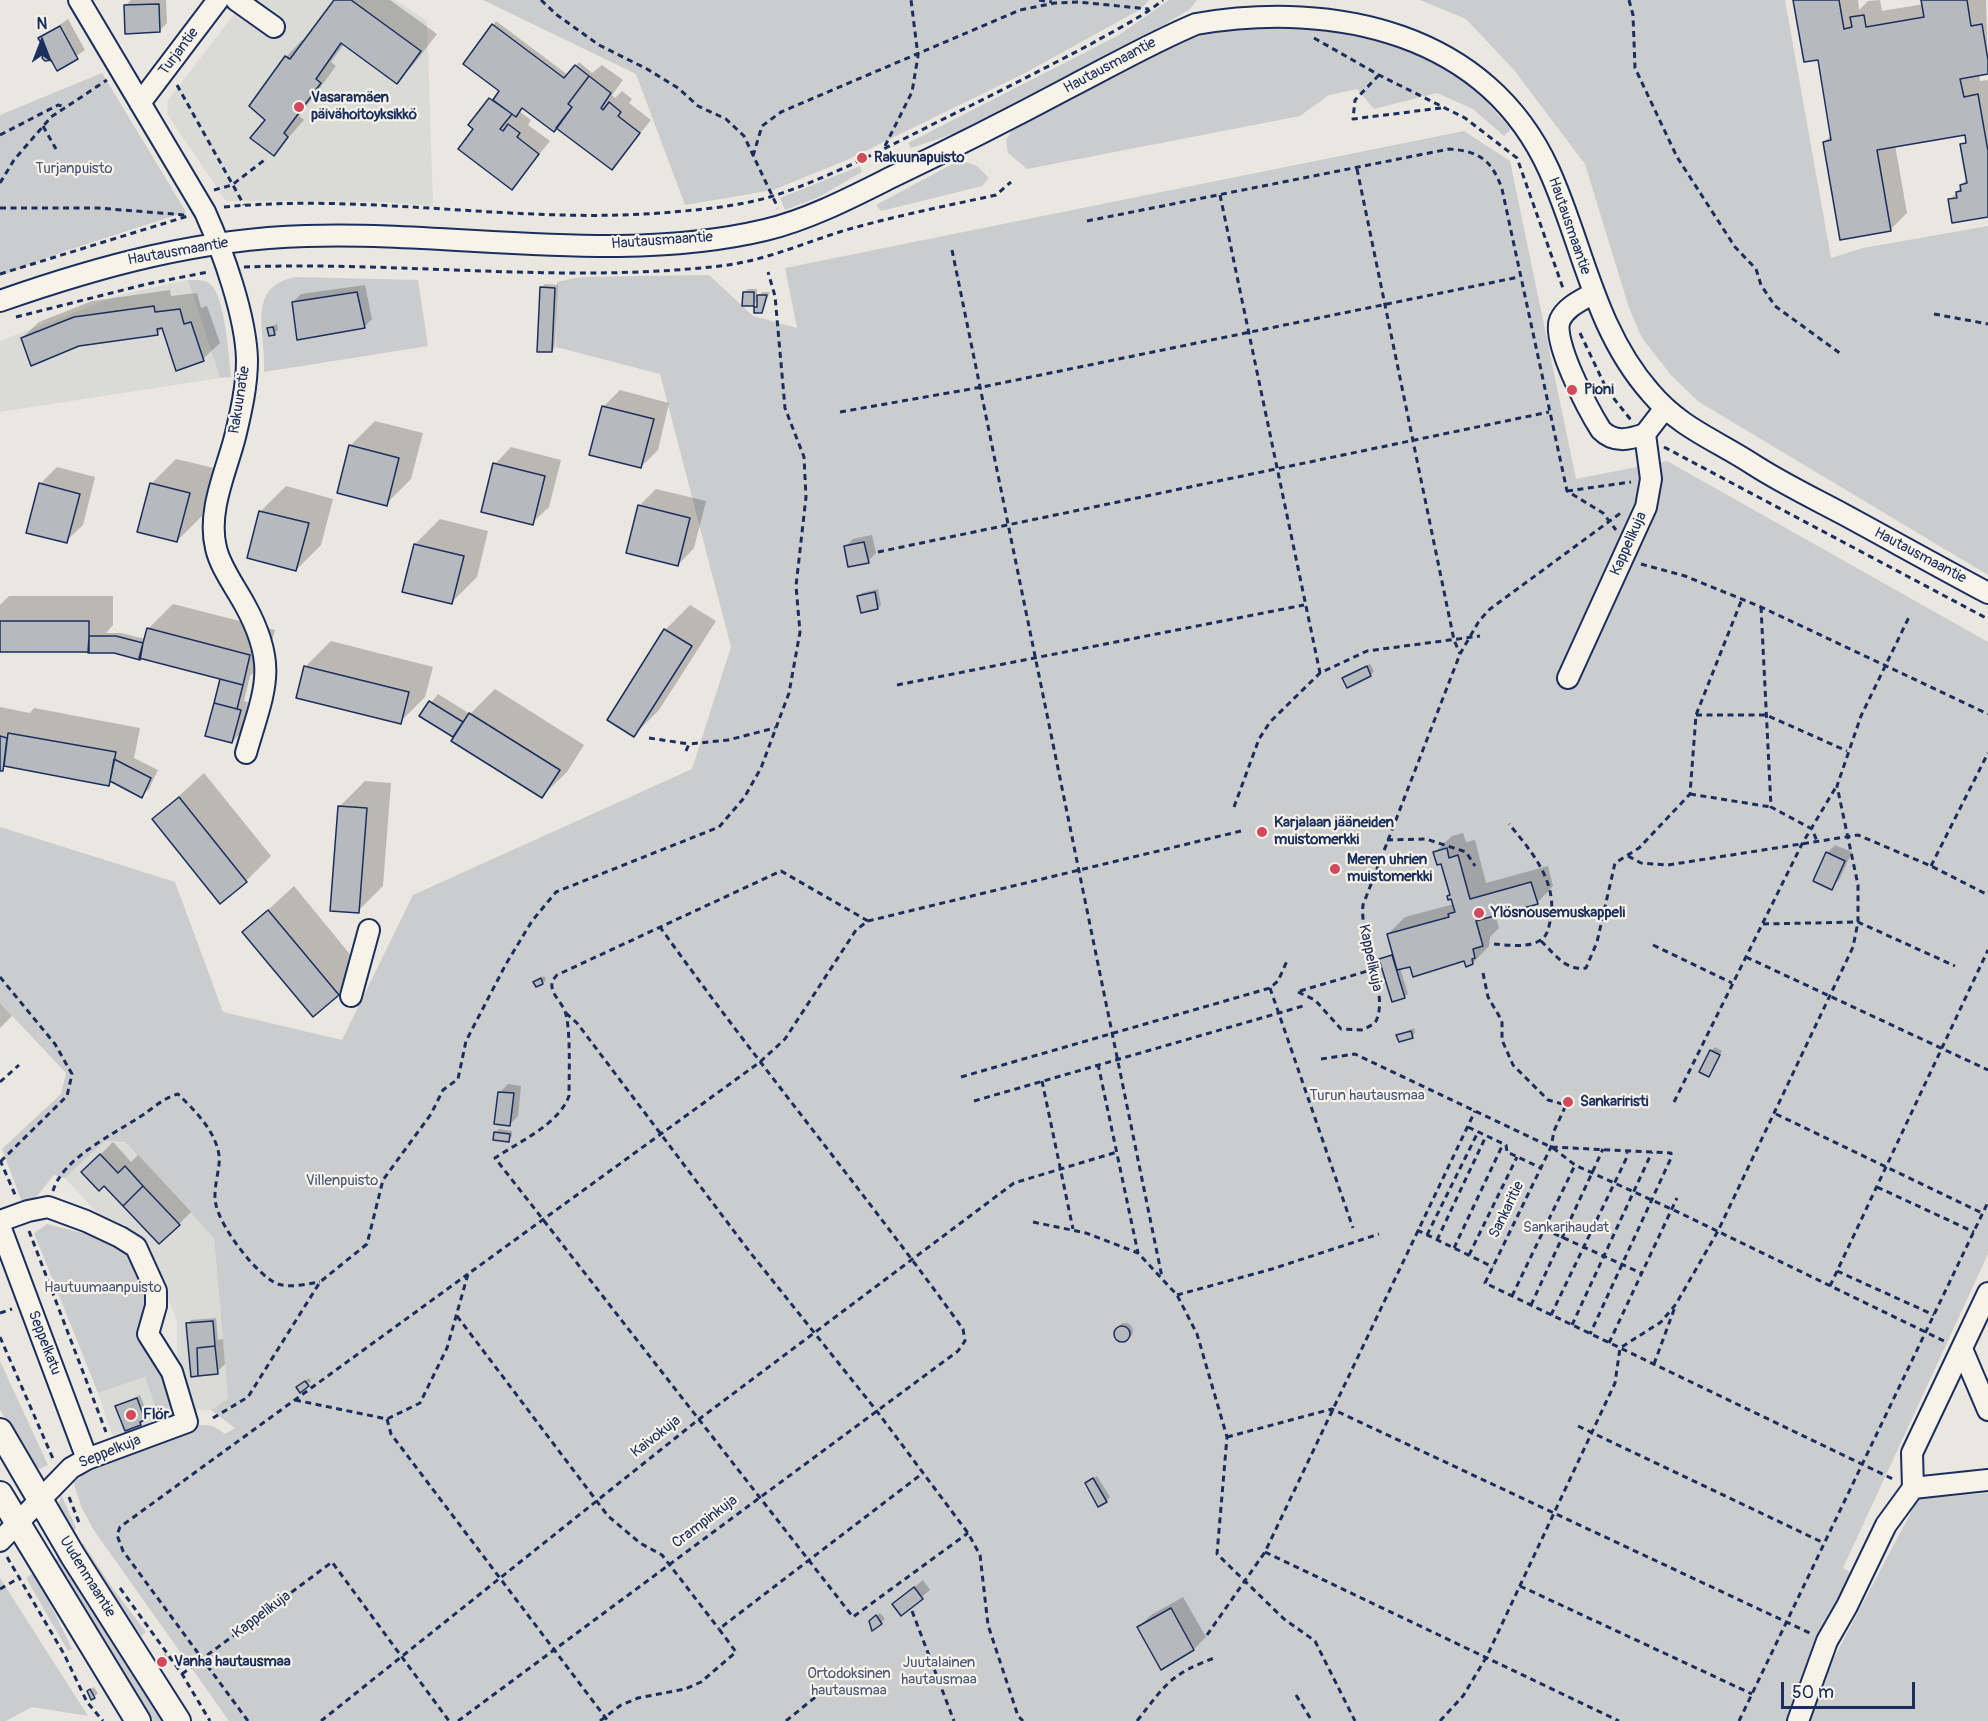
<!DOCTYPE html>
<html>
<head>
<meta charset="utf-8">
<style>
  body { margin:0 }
  #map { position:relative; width:1988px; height:1721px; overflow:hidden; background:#eae7e0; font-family:Pangolin,sans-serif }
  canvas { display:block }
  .north { position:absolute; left:12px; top:12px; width:60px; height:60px; -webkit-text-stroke:4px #f7f3e8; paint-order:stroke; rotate:0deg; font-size:16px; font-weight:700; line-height:24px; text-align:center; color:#1b2f5e }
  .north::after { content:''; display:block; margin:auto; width:21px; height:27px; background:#1b2f5e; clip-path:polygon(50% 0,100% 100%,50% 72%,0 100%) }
  .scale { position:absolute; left:1781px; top:1682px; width:134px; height:27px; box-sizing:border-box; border:3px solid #1b2f5e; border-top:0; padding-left:8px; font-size:18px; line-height:21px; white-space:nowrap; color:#1b2f5e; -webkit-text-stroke:4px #f7f3e8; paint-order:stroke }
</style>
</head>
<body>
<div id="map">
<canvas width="1988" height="1721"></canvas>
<div class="north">N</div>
<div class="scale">50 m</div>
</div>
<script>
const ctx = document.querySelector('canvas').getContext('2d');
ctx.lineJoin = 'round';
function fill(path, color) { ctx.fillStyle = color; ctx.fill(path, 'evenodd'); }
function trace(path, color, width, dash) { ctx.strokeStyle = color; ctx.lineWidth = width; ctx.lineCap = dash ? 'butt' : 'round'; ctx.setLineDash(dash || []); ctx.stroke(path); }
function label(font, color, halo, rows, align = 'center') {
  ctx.font = font + ' Pangolin,sans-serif'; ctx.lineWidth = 4.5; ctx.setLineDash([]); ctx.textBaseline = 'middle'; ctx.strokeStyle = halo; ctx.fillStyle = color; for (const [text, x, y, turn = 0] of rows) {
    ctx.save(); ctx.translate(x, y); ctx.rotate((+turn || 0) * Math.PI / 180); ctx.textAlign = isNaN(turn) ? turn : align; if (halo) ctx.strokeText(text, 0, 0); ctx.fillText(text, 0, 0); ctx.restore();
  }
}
fill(new Path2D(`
  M245,0H395L427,21L433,206L382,202L226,201L167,114L168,100Z
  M188,280L220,378L0,412V341L119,295Z
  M105,1141L125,1143L214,1238L228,1398L211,1410H191L177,1375V1321L147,1247L124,1225L97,1213L65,1178Z
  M145,1377L160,1421L114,1440L98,1393Z`), '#dadad6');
fill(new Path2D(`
  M483,0H1149L1141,9L1025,73L847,160L773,190L685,205L636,74Z
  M1169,0H1197L1189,10L1165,24L956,133L911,148L908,143L1119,35Z
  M1420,0H1785L1831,258L1863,248L1988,226V575L1699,402L1671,375L1642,338L1629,308L1585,164L1514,70L1466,19Z
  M1279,18L1420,47L1470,84L1511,129L1504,136L1473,109L1437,93L1374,109L1357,89L1329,95L1300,116L1027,169L1008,153L1006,140L1013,129L1150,55L1235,22Z
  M102,73L186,212L65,251L0,276V115Z
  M1464,131L1510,161L1576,479L1667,461L1988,642V1254L1843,1568L1854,1574L1792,1721H229L93,1529L81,1506L74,1484C78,1470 187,1425 205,1425C213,1425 219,1429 225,1434L235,1428L211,1410L228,1398L214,1238L125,1142L105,1141L65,1178L54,1175L37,1196L23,1205L2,1149L61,1094L66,1073L0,1003V827L175,882L223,1012L342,1040L413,895L692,769L731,647L660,374L556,347L557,282L580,277L709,275L753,316L797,328L785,268Z
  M960,160L977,166L989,178L982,186L881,211L876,205Z
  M860,166L862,172L819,197L785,210L780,198Z
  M296,277L418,280L428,346L264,372C267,333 244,287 296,277Z
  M188,280C196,280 205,279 211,285C225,298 229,357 231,377L220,378Z
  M47,1224L113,1241L135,1256L150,1284L140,1325L141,1342L163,1370L180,1411L175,1417L160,1421L145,1377L98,1393L34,1233Z
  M0,1361L48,1465L40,1469L36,1467L0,1410Z
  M1988,1493V1721H1807L1818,1688L1918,1499Z
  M61,1494L76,1528L72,1534L58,1507Z
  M83,1543L111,1586L146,1632L141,1636L107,1593L78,1548Z
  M61,1556L163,1721H152L53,1561Z
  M35,1572L72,1649L68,1651L26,1578Z
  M0,1578L88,1716L32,1707L6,1721H0Z`), '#cbcccd');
fill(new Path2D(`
  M131,0H166L167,23L159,31L125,6Z
  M336,0H390L437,34L413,65L397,82L344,44L331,62L336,66L299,116L304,120L274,154L267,120L286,57L302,40L305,42Z
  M1794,0H1858L1859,10L1868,1L1880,0L1882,11L1924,4L1923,0H1986L1988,73L1979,74L1980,81L1988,80V216L1950,200L1967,179L1962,145L1967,140L1966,133L1895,145L1907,213L1890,230L1824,142L1832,135L1819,58Z
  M68,19L85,50L58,69L40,39Z
  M496,21L568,75L579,62L592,73L602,65L623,80L612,95L615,98L622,91L632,99L629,103L651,120L612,168L557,127L523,106L519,111L531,120L528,125L550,141L512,188L471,125L500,89L493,25Z
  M545,284L558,285L555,347L552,351L541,288Z
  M365,285L372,319L365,326L293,302L301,294Z
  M748,289H757V298L762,292H770L761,312L756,307L759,299L753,305L745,292Z
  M170,290L171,296L197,293L201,308L207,306L220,343L203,359L163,328L157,334L22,338L39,322L92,301Z
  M277,324L278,330L274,333L269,328Z
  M620,390L669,403L658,450L641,467L603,407Z
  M375,421L423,433L411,479L386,504L350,446Z
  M511,447L561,460L549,507L532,523L495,464Z
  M176,459L214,468L202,516L177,541L152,483Z
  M57,467L95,477L83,525L66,541L40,484Z
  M286,486L333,499L321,545L296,570L249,557L261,511Z
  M656,489L706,501L694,548L678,565L628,552L640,505Z
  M440,519L488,531L477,577L452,602L415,544Z
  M872,535L876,553L868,561L845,547L853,539Z
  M878,589L881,605L878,608L859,596L862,593Z
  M9,596H113V625L106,633H121L145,639L148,629L173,604L275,630L267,659L250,676L244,701L248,702L240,734L232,742L223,679L114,652L0,650V605Z
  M690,605L716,621L659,710L634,735L665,630Z
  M331,641L433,667L425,697L400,722L298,697L306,666Z
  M1370,664L1374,671L1371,675L1348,686L1344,678L1348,675Z
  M495,689L584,745L567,772L542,796L421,715L438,694L470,714Z
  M0,707L30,713L34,708L140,728L134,758L158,770L149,789L141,797L112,781L108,785L6,765L0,769Z
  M204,773L271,856L246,881L154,819Z
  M365,781L391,783L383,886L358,911L340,806Z
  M1463,833L1466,842L1475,840L1486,883L1548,866L1553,886L1537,903L1495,914L1499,928L1490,937L1489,946L1473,963L1465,959L1400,968L1408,994L1404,997L1381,959L1394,953L1388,934L1405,917L1454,904L1442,862L1435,852L1452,836Z
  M1835,845L1852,852L1839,880L1831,888L1827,853Z
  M294,886L362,969L338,994L244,932Z
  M544,976L546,980L543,983L535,982Z
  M0,1003L12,1016L0,1028Z
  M1414,1028L1415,1033L1412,1036H1398Z
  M1715,1047L1722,1051L1709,1075L1711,1051Z
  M508,1084L521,1086L518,1116L510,1124L500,1092Z
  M499,1129L512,1131V1136L508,1140L495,1133Z
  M113,1142L131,1162L138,1155L191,1212L179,1224L83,1172Z
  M216,1318L218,1340L223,1339L225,1364L217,1372L188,1324L191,1320Z
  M1117 1331a8 8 0 1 1 16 0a8 8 0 1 1-16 0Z
  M309,1378L311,1381L300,1391L301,1384Z
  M140,1395L148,1415L140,1424L117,1406Z
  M1097,1476L1110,1497L1106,1501L1090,1480Z
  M923,1580L930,1590L901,1614L894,1604Z
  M1183,1597L1206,1637L1194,1649L1139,1627L1151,1615Z
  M880,1613L885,1619L873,1629L874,1618Z
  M165,1653L170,1660L166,1663L160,1658Z
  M94,1687L98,1693L94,1697L88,1691Z`), '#0003');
const building = new Path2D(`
  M334,0H351L421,51L397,84L341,43L316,79L321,83L284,133L288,137L274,156L250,138L265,120L249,106L285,56L290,59Z
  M1793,0H1839L1844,29L1852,27L1850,17L1864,15L1866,27L1924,17L1921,0H1967L1971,26L1982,24L1988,60V74L1960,79L1964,97L1978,94L1988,151V217L1952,223L1948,199L1957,198L1956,192L1961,191L1960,185L1967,183L1960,144L1966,143L1965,135L1877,150L1891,231L1840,240L1823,142L1831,140L1818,60L1804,62Z
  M159,4L160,32L125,34L124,5Z
  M492,24L564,78L575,65L589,76L568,104L572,107L554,132L522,108L516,117L493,100L499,91L463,64Z
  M60,26L78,59L57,71L51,60L45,61L42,58L45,49L38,38Z
  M589,76L611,93L601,108L603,110L609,102L621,112L618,116L640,133L612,170L556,128L572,107L568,104Z
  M489,98L512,114L500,129L503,131L508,124L520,133L517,137L539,154L512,190L458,149L473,129L468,125Z
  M540,287L555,288L552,352H537Z
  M357,292L365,328L297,340L292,302Z
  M743,292H754V306H742Z
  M757,295H767L762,313H754V307H757Z
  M154,306L155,312L180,309L184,324L191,322L204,361L176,371L162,328L157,329L158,335L79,346L31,366L21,338L74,317Z
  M273,327L275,335L269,336L267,328Z
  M602,406L654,419L641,468L589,455Z
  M349,445L399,458L387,506L337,493Z
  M493,463L545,476L533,525L481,512Z
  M39,483L80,494L67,543L26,533Z
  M150,483L190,493L177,542L137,532Z
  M638,505L690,518L678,566L626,553Z
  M259,511L309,523L296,571L247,558Z
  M864,542L869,563L848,567L844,546Z
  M414,544L464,556L452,604L402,592Z
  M875,592L878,609L861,613L857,596Z
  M0,621H89V652H0Z
  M147,628L250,655L243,685L139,658Z
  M664,629L692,646L634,737L607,720Z
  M89,636H116L143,643L140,660L114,653H88Z
  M304,666L409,692L401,724L296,698Z
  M1367,666L1371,676L1347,688L1342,678Z
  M220,679L243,685L237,709L214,703Z
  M429,701L463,722L453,737L419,716Z
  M214,703L241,710L232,743L205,736Z
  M469,713L560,770L542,798L451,741Z
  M8,733L116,752L109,786L4,766Z
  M0,736L7,738L3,771H0Z
  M114,759L151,778L142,798L110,781Z
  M179,797L247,882L220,904L152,819Z
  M338,806L367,808L359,913L330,911Z
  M1447,848L1449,858L1458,855L1470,899L1531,882L1538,904L1476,921L1483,946L1473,949L1475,958L1472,959L1473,964L1466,967L1464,961L1413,977L1410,967L1397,970L1387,934L1449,917L1448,914L1455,912L1451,899L1448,900L1447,896L1450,895L1441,864L1437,865L1433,852Z
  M1826,852L1845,861L1832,890L1813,881Z
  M268,910L339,995L313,1017L242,932Z
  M1392,955L1405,998L1392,1002L1379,959Z
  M541,978L543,984L536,987L533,982Z
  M1411,1031L1413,1038L1399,1042L1396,1035Z
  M1710,1050L1720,1055L1709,1077L1699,1072Z
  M498,1092L514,1093L510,1126L494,1124Z
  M494,1132L510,1134L509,1142L493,1140Z
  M100,1154L118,1173L125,1166L143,1186L123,1206L104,1186L99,1191L81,1172Z
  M143,1186L180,1225L159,1244L123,1206Z
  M213,1321L215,1346L197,1348L198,1376L191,1377L186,1323Z
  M1114 1334a8 8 0 1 1 16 0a8 8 0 1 1-16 0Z
  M215,1346L218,1374L198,1376L197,1348Z
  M305,1381L309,1386L300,1393L296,1387Z
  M137,1398L145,1420L140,1422L141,1425L125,1431L115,1406Z
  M1093,1478L1107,1502L1098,1507L1085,1483Z
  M914,1587L923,1599L901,1616L892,1604Z
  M1171,1608L1194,1650L1161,1670L1137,1627Z
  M876,1615L882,1624L872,1631L869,1621Z
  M161,1656L167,1664L164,1667L158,1658Z
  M90,1689L95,1698L91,1700L87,1691Z`);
fill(building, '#b6babf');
trace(building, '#1b2f5e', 1.5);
const minor = new Path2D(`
  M79,0L205,212C223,252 246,316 247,360C247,386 241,412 235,437C226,472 207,511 216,548C220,567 236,588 245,605C279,667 264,690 246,753
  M236,0L274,27
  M140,103L218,0
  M1592,294C1580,301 1566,307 1560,320C1551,340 1589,411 1601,430C1614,443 1628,440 1645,434
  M0,301C100,266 199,239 306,236C455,231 618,265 765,230C808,220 852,197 892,177C953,148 1012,118 1072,86C1113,65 1153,42 1196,24C1335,0 1487,33 1549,170C1583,245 1594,328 1650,392C1680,428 1716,440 1754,465C1782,483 1813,498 1843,514C1891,540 1939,567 1988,593
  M1568,678L1646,507L1651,479L1645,434L1665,408
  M351,996L369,930
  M0,1221L28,1211L48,1207L86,1221L120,1237L136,1247L156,1291V1306L148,1334L172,1372L187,1422L87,1459L71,1468L0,1541
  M0,1226L87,1459
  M1988,1293L1912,1453L1913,1488L1988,1480
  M1962,1349L1988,1410
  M1798,1721L1827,1641L1847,1606L1886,1525L1913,1488`);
const major = new Path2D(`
  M0,1431L73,1556L178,1721
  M0,1494L138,1721`);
trace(minor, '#1b2f5e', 24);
trace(major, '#1b2f5e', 28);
trace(new Path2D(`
  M541,0L557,15L599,45L647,69L678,88L698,106L726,119L744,136L778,208
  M1039,0L1052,2
  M1629,0L1633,15L1635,68L1677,157L1735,247L1756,269L1761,285L1775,306L1841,354
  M1314,38L1379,75L1465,118L1517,158L1564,291
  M1379,75L1355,100L1353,119L1441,108
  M177,85L244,205
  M43,126L56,149
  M0,135L58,105L66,107
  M885,146L912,92L918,56L911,0
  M753,156L762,126L781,112L1020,10L1055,3L1078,2L1149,9
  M1357,169L1454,640L1460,654
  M0,183L14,160L51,117L107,80
  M214,190L232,185L267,158
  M1220,195L1320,673
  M224,207C369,193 515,224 660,213C697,210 737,207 773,196C839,175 909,135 972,105C1012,85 1051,65 1091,44C1115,30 1141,18 1163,0
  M0,208H98L185,215
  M1087,221L1449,149C1479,151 1492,160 1502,189L1567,491L1603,513L1616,530
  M952,250L1162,1277
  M244,267C402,261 562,284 720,266C765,261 803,243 846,230C895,216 946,206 996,195L1011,182
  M0,274L188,216
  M1934,314L1988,324
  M16,317L147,284L208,272
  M1580,333L1607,390L1631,420
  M840,412L982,387L1519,277
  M1664,447L1988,619
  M1567,491L1631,482
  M878,552L1549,412
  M1641,564L1685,576L1761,607L1988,714
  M1761,607L1771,807L1812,829L1817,841
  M897,685L1304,605
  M1696,715H1766L1847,751
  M649,738L689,744
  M686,751L689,744L728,740L775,728
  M1690,794L1771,807
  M1234,807L1259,739L1270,722L1320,673L1367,651L1480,636
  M1387,840L1426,839L1466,852L1475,866
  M1628,856L1641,863L1668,865L1858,835L1931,866L1988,895
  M1931,866L1988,753
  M868,921L781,871L557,975C544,988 559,998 565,1011C571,1028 569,1076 569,1096C558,1125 520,1141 495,1158L853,1617L968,1533
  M1763,924L1858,922L1955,966
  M1541,941C1555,954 1565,971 1586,968L1597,942L1615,863L1639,848L1690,794L1696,715L1742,599
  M1494,944C1508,945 1526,948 1539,941C1547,937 1548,930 1550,922C1559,883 1532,852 1509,824
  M1653,945L1732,983
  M1746,957L1988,1070
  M1483,973L1488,997L1502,1021V1040L1513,1065L1548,1100L1566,1105L1554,1131L1551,1147L1485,1283L1895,1480
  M0,977L55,1044L72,1074L67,1096L1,1161
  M1270,988L1353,1228
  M1300,991L1381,967
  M1298,992L1315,1000L1341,1029L1363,1030L1375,1023C1391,996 1359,938 1363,905L1460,654L1479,621L1490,609L1622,512
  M566,1013L577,1023L749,1251L876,1410L968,1533L980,1555L988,1625L1018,1716L1023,1721
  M1321,1059L1355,1054L1551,1147L1671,1153V1158L1590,1334
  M1098,1064L1138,1253
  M961,1077L1270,988L1278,981L1287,961
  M1042,1081L1073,1229
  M0,1082L19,1065
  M974,1101L1303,1006
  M1674,1102L1802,844L1836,787
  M1776,1114L1982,1213
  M1468,1127L1506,1145L1507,1152L1541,1168
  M1553,1148L1575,1165L1680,1213L1944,1341
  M0,1160L16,1197
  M1877,1187L1974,1232
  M53,1191C62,1159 112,1135 138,1118C153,1109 161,1099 178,1094C195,1111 215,1130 219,1155C221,1168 212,1189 216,1205C221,1228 257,1276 278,1284C291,1288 307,1284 320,1282
  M1033,1222L1086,1233L1138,1253L1177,1295L1197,1334L1227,1437L1217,1554L1284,1619L1315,1641L1355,1721
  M1544,1229L1641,1273
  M1417,1230L1493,1267
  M29,1231L106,1432
  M1427,1235L1478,1132
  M1437,1240L1486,1136
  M1454,1248L1503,1144
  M1469,1255L1517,1157
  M1837,1271L1934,1315
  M1830,1286L1988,950
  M1177,1295L1272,1269L1379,1234
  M1512,1296L1575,1165
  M1531,1305L1603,1149
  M0,1313L12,1309
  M1551,1315L1627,1157V1151
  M457,1316L608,1516L640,1543L662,1555L719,1629
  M1572,1325L1652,1152
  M0,1337L54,1461
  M1609,1343L1677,1198
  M1654,1364L1675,1307
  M295,1400L387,1419L420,1403L447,1348L468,1274L760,1062L785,1039L856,930L868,921L1241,831
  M213,1418L248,1397L320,1282L367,1244L383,1180L431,1114L443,1090L458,1079L466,1041L506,964L532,921L556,892L719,827L744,798L761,768L789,693L800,632L796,586L806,497L804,457L785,408L775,296L768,272
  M387,1419L391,1434L608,1721
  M1578,1426L1824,1543
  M1227,1437L1332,1409L1812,1634
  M69,1497L80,1525
  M1265,1552L1619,1721
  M7,1557L64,1654L87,1702L103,1721
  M1520,1586L1752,1694
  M120,1588L182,1674L210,1721
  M0,1589L19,1578
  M912,1611L954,1721
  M1207,1635L1265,1552L1475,1111
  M182,1674L332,1562L449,1721
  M1296,1695L1312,1721
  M248,1721L123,1551L117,1535L120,1527L468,1274
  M321,1721L698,1420L1014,1183L1117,1152
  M458,1721L958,1351L965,1341L963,1329C865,1193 758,1064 660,927
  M600,1721L621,1705L638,1698L685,1689L701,1682L736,1652L719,1629L923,1473
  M786,1721L824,1690
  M1137,1721C1166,1684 1170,1674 1217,1657
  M1440,1721L1463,1696L1487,1656L1615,1383L1620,1348L1661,1322L1676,1304L1718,1231L1853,947L1858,922V885L1837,786L1861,716L1910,615
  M1739,1721L1988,1202`), '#1b2f5e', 3, [6, 4.5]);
trace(minor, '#f7f3e8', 20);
trace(major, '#f7f3e8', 24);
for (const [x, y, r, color] of [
  [299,107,6,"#d1495b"],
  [862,158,6,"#d1495b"],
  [1572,390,6,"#d1495b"],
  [1262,832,6,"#d1495b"],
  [1335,869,6,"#d1495b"],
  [1479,913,6,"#d1495b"],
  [1568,1102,6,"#d1495b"],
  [131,1415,6,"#d1495b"],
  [162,1662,6,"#d1495b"]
]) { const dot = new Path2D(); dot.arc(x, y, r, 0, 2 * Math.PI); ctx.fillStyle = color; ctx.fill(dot); trace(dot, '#f7f3e8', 2); }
label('15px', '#1b2f5e', '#f7f3e8', [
  ["Turjantie",179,52,-53],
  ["Hautausmaantie",1110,66,-28],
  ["Hautausmaantie",1569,226,71],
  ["Hautausmaantie",662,241,-4],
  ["Hautausmaantie",178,252,-10],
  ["Rakuunatie",240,400,-81],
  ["Kappelikuja",1629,544,-66],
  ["Hautausmaantie",1920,556,28],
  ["Kappelikuja",1370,958,78],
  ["Sankaritie",1507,1210,-64],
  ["Seppelkatu",44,1343,69],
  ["Kaivokuja",656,1437,-38],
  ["Seppelkuja",110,1452,-22],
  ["Crampinkuja",705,1522,-37],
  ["Uudenmaantie",87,1577,58],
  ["Kappelikuja",262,1615,-37]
]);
label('bold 15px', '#1b2f5e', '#f7f3e8', [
  ["Vasaramäen",311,98],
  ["päivähoitoyksikkö",311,115],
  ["Rakuunapuisto",874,158],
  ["Pioni",1584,390],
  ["Karjalaan jääneiden",1274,823],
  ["muistomerkki",1274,840],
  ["Meren uhrien",1347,860],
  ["muistomerkki",1347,877],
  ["Ylösnousemuskappeli",1491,913],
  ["Sankariristi",1580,1102],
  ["Flör",143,1415],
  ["Vanha hautausmaa",174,1662]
], 'left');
label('15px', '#47567a', '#f7f3e8', [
  ["Turjanpuisto",74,169],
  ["Turun hautausmaa",1367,1096],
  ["Villenpuisto",342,1181],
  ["Sankarihaudat",1566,1228],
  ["Hautuumaanpuisto",103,1288],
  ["Juutalainen",939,1663],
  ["hautausmaa",939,1680],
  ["Ortodoksinen",849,1674],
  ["hautausmaa",849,1691]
]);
</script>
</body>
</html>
